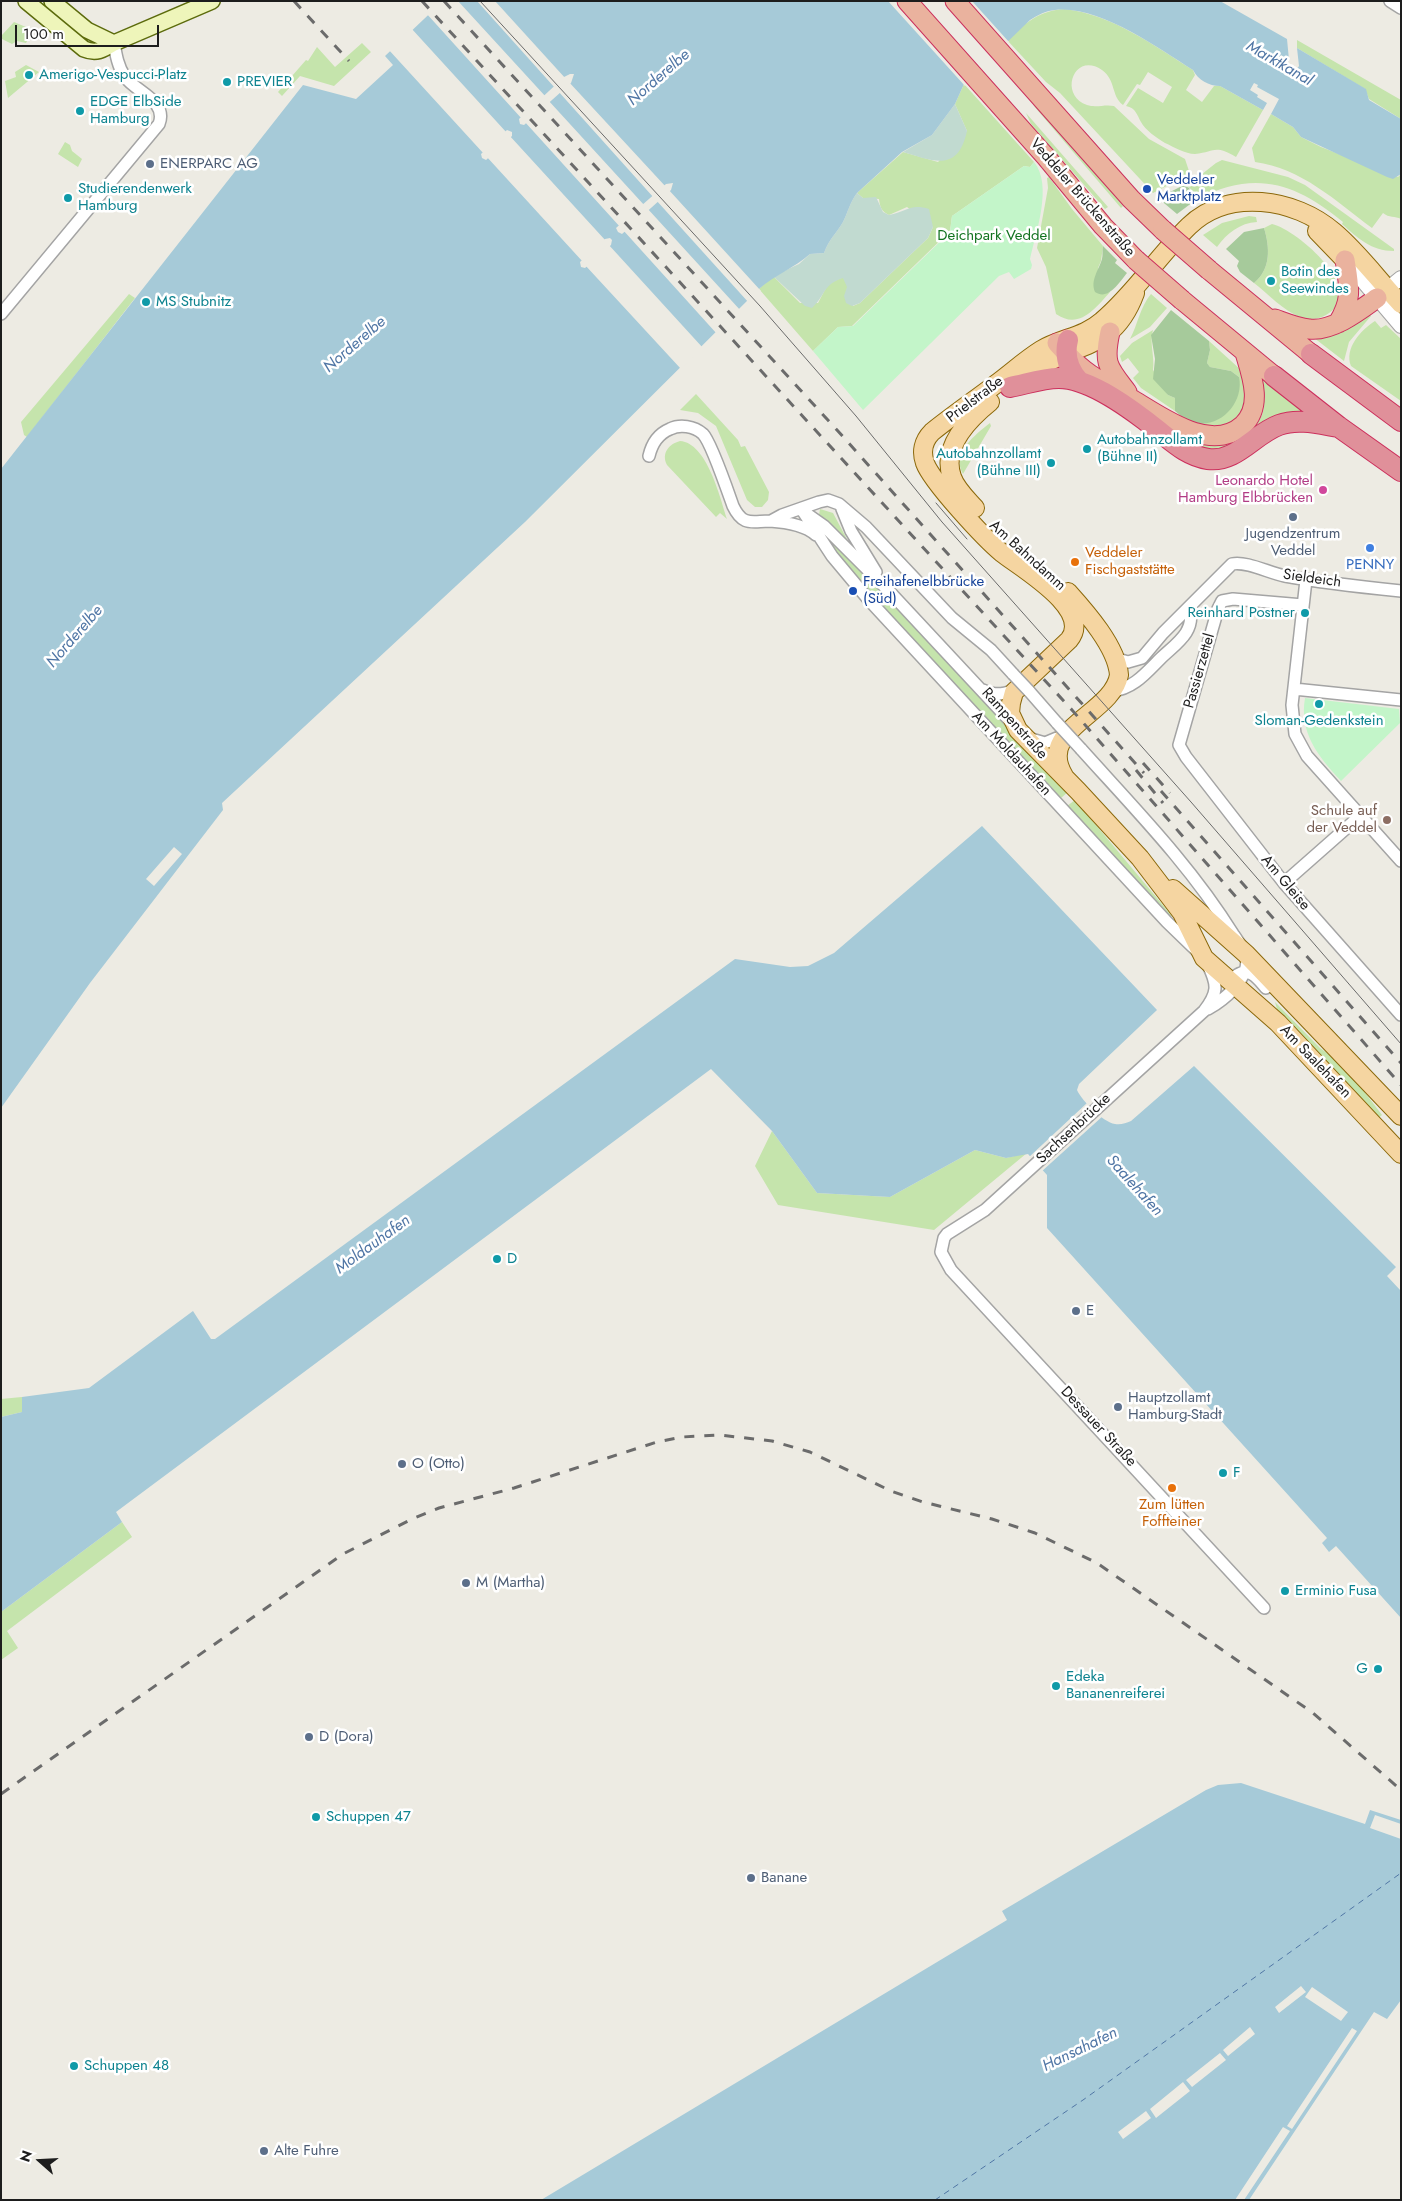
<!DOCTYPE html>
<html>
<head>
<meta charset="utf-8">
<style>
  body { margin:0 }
  #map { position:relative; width:1402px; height:2201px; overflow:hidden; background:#edebe3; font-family:Jost,sans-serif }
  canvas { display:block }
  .frame { position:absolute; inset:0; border:2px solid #1d1d1d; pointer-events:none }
  .north { position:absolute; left:15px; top:2136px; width:50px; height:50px; -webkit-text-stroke:4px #fff; paint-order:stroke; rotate:289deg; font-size:14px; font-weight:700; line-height:20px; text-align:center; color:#1d1d1d }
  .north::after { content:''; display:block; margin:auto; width:18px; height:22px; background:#1d1d1d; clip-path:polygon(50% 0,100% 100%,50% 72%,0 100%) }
  .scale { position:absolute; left:15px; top:25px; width:144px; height:22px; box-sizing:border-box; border:2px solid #1d1d1d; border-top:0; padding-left:6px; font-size:15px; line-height:18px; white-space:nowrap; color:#1d1d1d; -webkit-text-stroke:4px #fff; paint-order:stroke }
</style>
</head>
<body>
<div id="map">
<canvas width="1402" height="2201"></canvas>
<div class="frame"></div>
<div class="north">N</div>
<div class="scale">100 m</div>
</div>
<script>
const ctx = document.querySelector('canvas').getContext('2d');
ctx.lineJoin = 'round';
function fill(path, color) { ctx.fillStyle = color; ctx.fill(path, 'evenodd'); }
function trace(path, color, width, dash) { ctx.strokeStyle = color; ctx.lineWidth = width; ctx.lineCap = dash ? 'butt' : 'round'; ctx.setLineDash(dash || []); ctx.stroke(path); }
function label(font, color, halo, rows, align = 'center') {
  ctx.font = font + ' Jost,sans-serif'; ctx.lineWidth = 5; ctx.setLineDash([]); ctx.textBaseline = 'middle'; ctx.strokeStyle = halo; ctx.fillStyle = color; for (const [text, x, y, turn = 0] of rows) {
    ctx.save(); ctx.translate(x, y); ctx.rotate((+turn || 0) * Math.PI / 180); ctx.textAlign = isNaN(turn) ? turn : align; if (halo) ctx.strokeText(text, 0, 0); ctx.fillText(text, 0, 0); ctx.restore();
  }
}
fill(new Path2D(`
  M1065,9C1113,15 1153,45 1193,70L1195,75L1186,90L1202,102L1214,86H1220L1263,110L1236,157C1214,144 1215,152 1195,154C1185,154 1174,147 1165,143C1157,138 1145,130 1141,122C1137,115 1136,108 1126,106L1138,88L1163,103L1172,87L1148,72L1140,85L1137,84L1123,105C1111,96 1116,80 1102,70C1074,51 1058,95 1087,105C1096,108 1105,104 1114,106L1149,139L1185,159L1190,174L1153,193L1060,93L1046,82L1007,40C1025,23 1040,10 1065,9Z
  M14,22L33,30L26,43L17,41L12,44L2,39V35Z
  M1297,40L1401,100V119L1369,99L1365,89L1297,48Z
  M362,43L371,52L334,86L300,76L282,96L278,92L306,60L308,61L317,47L335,67Z
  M26,65L39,72L8,98L5,81L16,77L15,72Z
  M964,84L1034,162L1030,167L1024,166L952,216L950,231L852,326L838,327L813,351L759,289L773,276L800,303H818L828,284L843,277L846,282L853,306L860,303L928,238L933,227L907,207L889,215C881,211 880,207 879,199L863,198L857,193L903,152L938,162L967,131L955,104Z
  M1033,105C1065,125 1098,175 1123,206L1121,208Z
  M1026,113L1108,207L1105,209L1031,124Z
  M1271,114L1293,127L1301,137L1321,147L1398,177L1401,174V219C1395,216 1389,218 1383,213L1372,228C1336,201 1301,168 1255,162L1252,148Z
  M65,142L70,145L72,151L82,159L78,167L58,154Z
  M1222,160L1288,177L1305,185L1394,249V251C1371,251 1358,238 1342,224L1343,222C1295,182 1254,170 1197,199L1190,188L1184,185L1197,178L1216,163Z
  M1049,177L1072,209L1103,246L1101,261L1098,268L1102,294L1110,292C1095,309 1079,330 1056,314L1046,267L1037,248L1048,188L1047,178Z
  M1249,216L1256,217L1257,222C1240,223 1227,233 1217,247L1203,235L1222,223Z
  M1272,224C1298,230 1369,292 1326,315C1318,320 1309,320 1300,317C1284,311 1268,294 1254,283C1271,269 1270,248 1264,228Z
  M129,294L135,298L27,437L24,435L21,422Z
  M1151,294L1167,308L1150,327L1130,339C1138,324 1140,307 1151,294Z
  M1366,310L1371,316L1349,342L1344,361L1309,334Z
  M1375,321L1381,328L1386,325L1401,339V401L1351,366C1344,348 1361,330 1375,321Z
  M1153,330C1149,342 1155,357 1153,370L1168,395L1175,398V411L1141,388L1133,378L1139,372L1128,358L1122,362L1120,356L1132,343Z
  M1209,341L1241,370L1249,399L1237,422L1216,431L1196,423L1218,419L1239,377L1231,371L1210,367L1207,363L1210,350Z
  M1260,377L1310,416C1284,426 1219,459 1194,446C1186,443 1179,435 1173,429C1189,434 1208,442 1225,443C1234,443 1239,441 1246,435C1268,418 1266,402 1260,377Z
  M696,394L738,440L741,447L745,446L769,492L768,500L762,507H755L747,500L716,426L698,413L680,410Z
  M990,423L991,426L963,474C951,453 975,435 990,423Z
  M680,441C707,443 720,497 727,519L720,513L716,517L667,465C661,453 669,444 680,441Z
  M820,509L833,513L849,543L819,515Z
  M821,530L973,686L1068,792L1061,798L876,599L833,548Z
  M1075,800L1172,916L1170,917L1067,806Z
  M1275,1002L1320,1048L1334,1058L1357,1082L1382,1115L1376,1120L1278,1013Z
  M772,1131L817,1193L890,1197L975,1150L1006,1158L1027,1153L934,1230L778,1205L755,1166Z
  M22,1397V1412L1,1417V1399Z
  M122,1522L132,1537L7,1631L18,1648L1,1660V1612Z`), '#c5e4ac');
fill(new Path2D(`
  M1184,185L1189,188L1197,199L1177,214L1158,198Z
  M1264,228C1270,248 1271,269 1254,283L1240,272L1237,266L1239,261L1226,249L1244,232Z
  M1103,246L1117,260L1115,263L1127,273C1119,283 1108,301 1095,292C1090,280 1099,270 1102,259C1103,255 1102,251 1103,246Z
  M1171,310L1209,341L1210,350L1207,363L1210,367L1231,371L1239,377C1245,405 1215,434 1187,420C1183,418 1179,414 1175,411V398L1168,395L1153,379L1155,359L1151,335Z`), '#a6ca9b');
fill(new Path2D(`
  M955,104L967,131C958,173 933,161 903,152L932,135Z
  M857,193L863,198L876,197L883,212L889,215C906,212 910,203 929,209L933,227L928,238L860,303L852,306L846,303L844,296L847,287L843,278C822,285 826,295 812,308L805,306L773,276L799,264L810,254L824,253C829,239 836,234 843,222C848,212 850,202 857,193Z`), '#c1dad0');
fill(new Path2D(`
  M1034,162C1053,185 1036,232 1030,259L1032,265L1031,269L1014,279L1009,272L999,276L863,410L813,351L838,327L853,326L950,232L952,216L1024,166L1030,167Z
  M1305,698L1399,709L1400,723L1341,781C1318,756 1299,733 1305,698Z`), '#c3f5c9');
fill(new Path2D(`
  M443,1H1220L1287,39L1289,60L1281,55L1279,58L1271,54L1268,60L1294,73L1299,66L1297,48L1366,89L1369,100L1401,119V174L1393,179L1387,177L1301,137L1293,127L1271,114L1279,99L1257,87L1258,85L1254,83L1250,90L1258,95L1257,97L1267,103L1263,110L1220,86C1209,86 1198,80 1193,70C1156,47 1099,5 1055,10C1045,11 1038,15 1030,20L964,84L955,104L932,135L902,152L857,193C850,202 848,212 843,222C836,234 829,239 824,253L810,254C794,268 775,275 759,289L525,522L222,803L223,810L90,983L1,1108V469L303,85L356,99L393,65L385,56ZM570,74H574L571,83L524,125L520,124L519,119L564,77ZM507,130L512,132V136L486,160L482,158L481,154ZM673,183L671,190L622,234L618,232L616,228L666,184ZM610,238L612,240L611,245L585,268L581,267L580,262L605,239Z
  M982,826L1157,1010L1079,1084L1077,1090C1082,1101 1103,1122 1115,1124C1121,1125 1126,1123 1131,1121L1194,1066L1396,1267L1387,1276L1401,1291V1618L1336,1546L1329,1552L1322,1543L1327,1538L1047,1228V1175L1028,1154L1006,1158L975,1150L890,1197L817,1193L772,1131L711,1069L116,1512L122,1522L1,1612V1417L22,1412V1397L89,1388L193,1311L211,1339H215L735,959L790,967L808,966L834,953Z
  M1241,1783L1365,1824L1370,1810L1401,1820V2000L1387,2019L1374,2012L1249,2200H541L1007,1920L1002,1911L1206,1790L1218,1785Z`), '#a6cad8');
fill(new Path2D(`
  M439,1H458L546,97L522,119L426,13Z
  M477,1H495L566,79L555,88Z
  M888,1H972L1009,42L965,86Z
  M411,28L507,133L484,154L388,49Z
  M568,81L666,187L654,198L558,91Z
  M548,100L645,206L621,228L524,121Z
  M509,135L606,241L583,262L486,156Z
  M668,189L761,291L749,303L656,200Z
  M647,208L741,311L717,334L623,230Z
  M608,244L703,348L681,369L585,265Z
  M174,847L182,854L154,886L146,879Z
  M1087,1103L1104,1115L1041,1172L1028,1158Z
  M1375,1815L1401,1824V1839L1370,1828Z
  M1301,1986L1306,1992L1279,2013L1275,2007Z
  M1312,1987L1348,2012L1341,2021L1305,1997Z
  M1250,2027L1255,2034L1228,2056L1223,2050Z
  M1352,2028L1357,2031L1292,2129L1287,2126Z
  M1220,2053L1226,2060L1192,2087L1186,2080Z
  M1183,2082L1190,2091L1156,2118L1150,2109Z
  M1146,2111L1151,2118L1123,2139L1118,2132Z
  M1283,2127L1290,2131L1244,2200H1235Z`), '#edebe3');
trace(new Path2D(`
  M935,2200L1083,2100L1401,1873`), '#5076a5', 1, [6, 5]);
const minor = new Path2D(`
  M1390,1L1401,8
  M1,314L159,124C168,101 136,92 125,77C118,67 116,55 114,43
  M649,456C652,443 658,434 670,429C680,424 694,426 703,434C711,442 728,492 733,506C743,527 752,521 770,521C785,522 805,525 816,535
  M842,509L851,531L876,572
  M802,510L832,556L868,599L1167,922L1197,951
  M807,514L824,526L888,590L1011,722
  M771,521L782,515L819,502L828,500L839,504L866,527L952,618L991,650L1013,674
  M1306,580L1292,705L1295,734L1307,756L1401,861
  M1303,605L1233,599L1222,601L1218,609L1179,745L1186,757L1284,883L1401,1015
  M1114,658L1128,662L1142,658L1163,633L1232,564C1247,561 1269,573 1285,576C1323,583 1362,587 1401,591
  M1294,689L1401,700
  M983,690C996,696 1006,695 1018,687
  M1029,691L1057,723
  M1112,691C1133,689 1146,673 1160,659C1174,645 1197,632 1189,608
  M1028,738L1045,743L1064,735
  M1081,749C1134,808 1191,866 1233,934C1238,941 1246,951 1247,960C1247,981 1224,1000 1208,1009
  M1284,883L1360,816
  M1208,965C1218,985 1218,993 1204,1011L985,1210L947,1234L944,1238L941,1252L951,1270L1264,1608
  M1237,975C1250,967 1258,979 1266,988`);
const tertiary = new Path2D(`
  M1345,260L1401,326
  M1380,295L1401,278`);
const secondary = new Path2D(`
  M26,1L84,49C96,54 103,50 114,43L212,1
  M52,1L87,30L114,43`);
const primary = new Path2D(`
  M1317,231L1345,260
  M1401,304C1379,281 1359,253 1334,232C1295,198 1228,188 1189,226C1158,256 1135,293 1102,321C1084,337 1061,338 1041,350C1025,360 1011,373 996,384C975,400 953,415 932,432C923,441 921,452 925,463C932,482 985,539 1002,553C1021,568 1094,610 1069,640L1014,692L1011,703L1010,713L1018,730L1078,791L1140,858L1182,913L1204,958L1278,1023L1401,1154
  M1025,376C1071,341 1112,355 1135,293
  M975,508C967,499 956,489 952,477C941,447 969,419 990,402
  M1064,776C1035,729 1113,714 1119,675C1117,647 1086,612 1068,592
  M1173,889L1246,954L1401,1116`);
const trunk = new Path2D(`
  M907,1L1046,157L1103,226L1136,260
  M955,1L1131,199L1163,230
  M1209,270L1311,354
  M1182,300L1274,376
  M1275,319C1286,323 1298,328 1309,329C1332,332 1359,311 1377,298
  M1338,323C1353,299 1349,286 1345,260
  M1110,332C1103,364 1108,367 1127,392
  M1057,343C1066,353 1074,362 1084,370C1099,382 1117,390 1133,400C1162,417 1211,454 1243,425C1263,406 1252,376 1245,353`);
const motorway = new Path2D(`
  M1068,340C1064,356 1068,369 1079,381
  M1311,354L1401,421
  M1274,376L1339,427L1401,471
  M1010,387C1026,384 1042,378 1059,378C1091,378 1134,411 1159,431C1174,443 1188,456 1208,459C1236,463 1254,434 1279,425C1298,418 1320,424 1339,427`);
trace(minor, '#a4a4a4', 14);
trace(tertiary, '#a4a4a4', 16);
trace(secondary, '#5c6b0c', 18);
trace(primary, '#8b680a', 20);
trace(trunk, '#cc305d', 21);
trace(motorway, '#cc305d', 22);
trace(minor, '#fff', 11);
trace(tertiary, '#fff', 14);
trace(secondary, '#eef5ba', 15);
trace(primary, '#f5d5a1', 18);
trace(trunk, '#eab29e', 19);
trace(motorway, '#e0909a', 20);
trace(new Path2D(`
  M480,1L760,306L856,416L942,522L1191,802L1401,1044
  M936,503L967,539`), '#6b6b6b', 1);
trace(new Path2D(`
  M294,1L349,61
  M422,1L1072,710L1401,1085
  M444,1L837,430L1144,773
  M1143,763L1170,793
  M1136,770L1163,803
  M1161,791L1401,1063
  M1,1794L343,1554L412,1519L439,1508L514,1488L657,1442L682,1437L719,1435L772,1441L810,1452L891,1491L923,1502L992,1519L1035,1533L1097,1563L1313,1713L1401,1790`), '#6b6b6b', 3, [10, 10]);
const minorBridge = new Path2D(`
  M1013,674L1029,691
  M1057,723L1081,749`);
const trunkBridge = new Path2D(`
  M1163,230L1209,270
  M1136,260L1182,300`);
trace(minorBridge, '#a4a4a4', 14, []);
trace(trunkBridge, '#cc305d', 21, []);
trace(minorBridge, '#fff', 11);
trace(trunkBridge, '#eab29e', 19);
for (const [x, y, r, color] of [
  [29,75,5,"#0f9aa8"],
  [227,82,5,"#0f9aa8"],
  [80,111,5,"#0f9aa8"],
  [150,164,5,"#5c6f8a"],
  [1147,189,5,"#1a4fb4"],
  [68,198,5,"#0f9aa8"],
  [1271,281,5,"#0f9aa8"],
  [146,302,5,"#0f9aa8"],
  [1087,449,5,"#0f9aa8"],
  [1051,463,5,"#0f9aa8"],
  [1323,490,5,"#d1479c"],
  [1293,517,5,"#5c6f8a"],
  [1370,548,5,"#3f7fe0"],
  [1075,562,5,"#e8710a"],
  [853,591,5,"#1a4fb4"],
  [1305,613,5,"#0f9aa8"],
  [1319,704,5,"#0f9aa8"],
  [1387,820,5,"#8d6e63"],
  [497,1259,5,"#0f9aa8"],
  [1076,1311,5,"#5c6f8a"],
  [1118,1407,5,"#5c6f8a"],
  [402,1464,5,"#5c6f8a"],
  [1223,1473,5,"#0f9aa8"],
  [1172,1488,5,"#e8710a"],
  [466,1583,5,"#5c6f8a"],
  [1285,1591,5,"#0f9aa8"],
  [1378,1669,5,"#0f9aa8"],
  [1056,1686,5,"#0f9aa8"],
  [309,1737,5,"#5c6f8a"],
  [316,1817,5,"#0f9aa8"],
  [751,1878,5,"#5c6f8a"],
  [74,2066,5,"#0f9aa8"],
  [264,2151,5,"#5c6f8a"]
]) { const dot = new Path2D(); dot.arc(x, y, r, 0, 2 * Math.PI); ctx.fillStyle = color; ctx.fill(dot); trace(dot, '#fff', 2); }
label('15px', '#0d838f', '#fff', [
  ["Amerigo-Vespucci-Platz",39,75],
  ["PREVIER",237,82],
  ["EDGE ElbSide",90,102],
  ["Hamburg",90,119],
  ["Studierendenwerk",78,189],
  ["Hamburg",78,206],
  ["Botin des",1281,272],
  ["Seewindes",1281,289],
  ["MS Stubnitz",156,302],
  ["Autobahnzollamt",1097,440],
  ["(Bühne II)",1097,457],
  ["Autobahnzollamt",1041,454,"right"],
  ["(Bühne III)",1041,471,"right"],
  ["Reinhard Postner",1295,613,"right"],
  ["Sloman-Gedenkstein",1319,721,"center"],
  ["D",507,1259],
  ["F",1233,1473],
  ["Erminio Fusa",1295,1591],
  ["G",1368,1669,"right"],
  ["Edeka",1066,1677],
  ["Bananenreiferei",1066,1694],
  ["Schuppen 47",326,1817],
  ["Schuppen 48",84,2066]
], 'left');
label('15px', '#4e5e75', '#fff', [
  ["ENERPARC AG",160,164],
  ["Jugendzentrum",1293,534,"center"],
  ["Veddel",1293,551,"center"],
  ["E",1086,1311],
  ["Hauptzollamt",1128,1398],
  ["Hamburg-Stadt",1128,1415],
  ["O (Otto)",412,1464],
  ["M (Martha)",476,1583],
  ["D (Dora)",319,1737],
  ["Banane",761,1878],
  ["Alte Fuhre",274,2151]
], 'left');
label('15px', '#164399', '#fff', [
  ["Veddeler",1157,180],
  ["Marktplatz",1157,197],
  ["Freihafenelbbrücke",863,582],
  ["(Süd)",863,599]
], 'left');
label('15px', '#1d1d1d', '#fff', [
  ["Veddeler Brückenstraße",1082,198,49],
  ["Prielstraße",975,400,-37],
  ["Am Bahndamm",1027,556,42],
  ["Sieldeich",1312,579,8],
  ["Passierzettel",1200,671,-74],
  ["Rampenstraße",1014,724,48],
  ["Am Moldauhafen",1011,754,47],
  ["Am Gleise",1285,883,50],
  ["Am Saalehafen",1315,1062,46],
  ["Sachsenbrücke",1074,1129,-43],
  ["Dessauer Straße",1098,1427,47]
]);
label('15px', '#137320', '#fff', [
  ["Deichpark Veddel",994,236]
]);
label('15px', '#b23c85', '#fff', [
  ["Leonardo Hotel",1313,481],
  ["Hamburg Elbbrücken",1313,498]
], 'right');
label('15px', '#c56008', '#fff', [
  ["Veddeler",1085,553],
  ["Fischgaststätte",1085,570],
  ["Zum lütten",1172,1505,"center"],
  ["Foffteiner",1172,1522,"center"]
], 'left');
label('15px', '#366cbe', '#fff', [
  ["PENNY",1370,565]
]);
label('15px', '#785e54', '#fff', [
  ["Schule auf",1377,811],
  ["der Veddel",1377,828]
], 'right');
label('italic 16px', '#5076a5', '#fff', [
  ["Marktkanal",1279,64,30],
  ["Norderelbe",659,78,-41],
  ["Norderelbe",355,345,-41],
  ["Norderelbe",75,637,-49],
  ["Saalehafen",1134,1186,48],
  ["Moldauhafen",373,1245,-36],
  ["Hansahafen",1080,2050,-26]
]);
</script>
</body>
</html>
